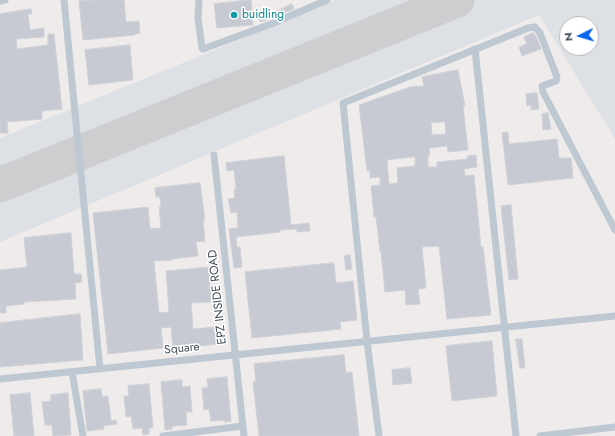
<!DOCTYPE html>
<html>
<head>
<meta charset="utf-8">
<style>
  body { margin:0 }
  #map { position:relative; width:615px; height:436px; overflow:hidden; background:#efebeb; font-family:Jost,sans-serif }
  canvas { display:block }
  .north { position:absolute; left:559px; top:16px; width:40px; height:40px; box-sizing:border-box; background:#fff; border:1px solid #b4b9bd; border-radius:50%; rotate:265deg; font-size:11px; font-weight:700; line-height:16px; text-align:center; color:#434f5b }
  .north::after { content:''; display:block; margin:auto; width:14px; height:18px; background:#0865ec; clip-path:polygon(50% 0,100% 100%,50% 72%,0 100%) }
</style>
</head>
<body>
<div id="map">
<canvas width="615" height="436"></canvas>
<div class="north">N</div>
</div>
<script>
const ctx = document.querySelector('canvas').getContext('2d');
ctx.lineJoin = 'round';
function fill(path, color) { ctx.fillStyle = color; ctx.fill(path, 'evenodd'); }
function trace(path, color, width, dash) { ctx.strokeStyle = color; ctx.lineWidth = width; ctx.lineCap = dash ? 'butt' : 'round'; ctx.setLineDash(dash || []); ctx.stroke(path); }
function label(font, color, halo, rows, align = 'center') {
  ctx.font = font + ' Jost,sans-serif'; ctx.lineWidth = 3; ctx.setLineDash([]); ctx.textBaseline = 'middle'; ctx.strokeStyle = halo; ctx.fillStyle = color; for (const [text, x, y, turn = 0] of rows) {
    ctx.save(); ctx.translate(x, y); ctx.rotate((+turn || 0) * Math.PI / 180); ctx.textAlign = isNaN(turn) ? turn : align; if (halo) ctx.strokeText(text, 0, 0); ctx.fillText(text, 0, 0); ctx.restore();
  }
}
fill(new Path2D(`
  M336,0H615V139L539,15L0,242V138ZM567,24H591V48H567Z`), '#dde0e4');
trace(new Path2D(`
  M0,185L457,0`), '#ceced1', 35);
const building = new Path2D(`
  M92,0H124L126,22L139,21L140,33L135,34V35L83,40L79,1Z
  M251,0L253,25L217,28L214,4Z
  M292,4L294,9L261,22L259,20Z
  M31,9L32,14H28L30,30L44,28V37L16,39L17,49L48,45V34H54L62,109L42,111V119L7,122L8,133H0V14Z
  M533,33L536,36L541,49L522,56L519,47L527,44L524,37Z
  M130,45L133,80L89,85L85,50Z
  M458,70L465,106H463L468,150L448,152L447,146L429,148L430,155H428V167H437V162L468,159L467,156L476,155L477,167L464,169L465,176L474,175L481,247H483L491,315L447,319L439,246L422,247L426,288L418,289L420,304L406,305L405,290L385,292L381,251L380,252L376,217H374L371,186L380,185V177L370,178V171H367L359,105L410,87L424,86L422,77ZM445,122L446,134L432,135L431,123ZM415,157V166L397,168L398,183L389,184L387,160Z
  M537,93L539,109L531,110V105L527,106L526,94Z
  M548,113L551,129L543,130L542,114Z
  M508,132L509,144L557,139L559,158H571L573,178L508,185L502,133Z
  M284,156L291,225L309,223L310,231L297,232V229L280,230V232L236,237L237,247H240L242,267L234,268L229,229L238,228L237,212L231,213L228,199L235,198L234,189H236L234,170L227,171L226,163Z
  M200,183L205,219H203L205,241L196,242L198,256L172,259V260L154,261L159,313L169,312L166,271L209,267L211,302L191,303L193,329L216,327L218,344L173,349L171,327L161,328L163,348L108,354L93,213L148,207L150,229L161,228L159,207H161L160,197H156L155,188Z
  M511,205L518,279L509,280L501,206Z
  M71,233L74,274H81L82,282L75,283L76,299L24,302V304L6,306V313H0V270L27,267L24,238Z
  M350,255L352,269L346,270L344,256Z
  M334,263L336,283L353,281L357,320L340,322L341,329L252,338L245,272Z
  M80,314L83,360L0,367V323Z
  M516,339H522L525,368H520Z
  M492,341L497,396L452,401L446,346Z
  M344,355L346,373L352,372L359,436H259L253,382H256L254,364Z
  M410,368L412,383L393,385L392,370Z
  M227,377L231,421L224,422V420L211,421L209,409L204,410L202,388H208L207,379Z
  M182,380V387L190,386L192,412H186L187,425L173,426L172,429L165,430L161,382Z
  M149,384L153,427L149,429V434L143,435L142,428L133,429L131,416L126,417L124,396H129L128,386Z
  M101,389L102,397L108,396L111,421L116,420L117,424L103,426L104,429L87,431L83,391Z
  M30,393L34,436H14L10,395Z
  M68,393L71,435L53,436L52,425H45L42,402L51,401V395Z`);
fill(building, '#c7cad2');
trace(building, '#cfd1d8', 1);
trace(new Path2D(`
  M64,0L100,369
  M199,0L198,18L202,48L203,49L271,24L327,0
  M0,1L5,0
  M475,49L516,436
  M214,155L244,436
  M72,372L83,436
  M0,379L615,316
  M163,436L243,426
  M379,436L367,341L343,103L528,28L535,27L540,33L557,77L556,81L542,86L543,92L615,230
  M540,436L615,427`), '#bdc8d3', 7);
for (const [x, y, r, color] of [
  [234,15,4,"#0f9aa8"]
]) { const dot = new Path2D(); dot.arc(x, y, r, 0, 2 * Math.PI); ctx.fillStyle = color; ctx.fill(dot); trace(dot, '#fff', 1.5); }
label('12px', '#0d838f', '#fff', [
  ["buidling",242,15]
], 'left');
label('12px', '#434f5b', '#fff', [
  ["EPZ INSIDE ROAD",218,297,-96],
  ["Square",182,349,-6]
]);
</script>
</body>
</html>
